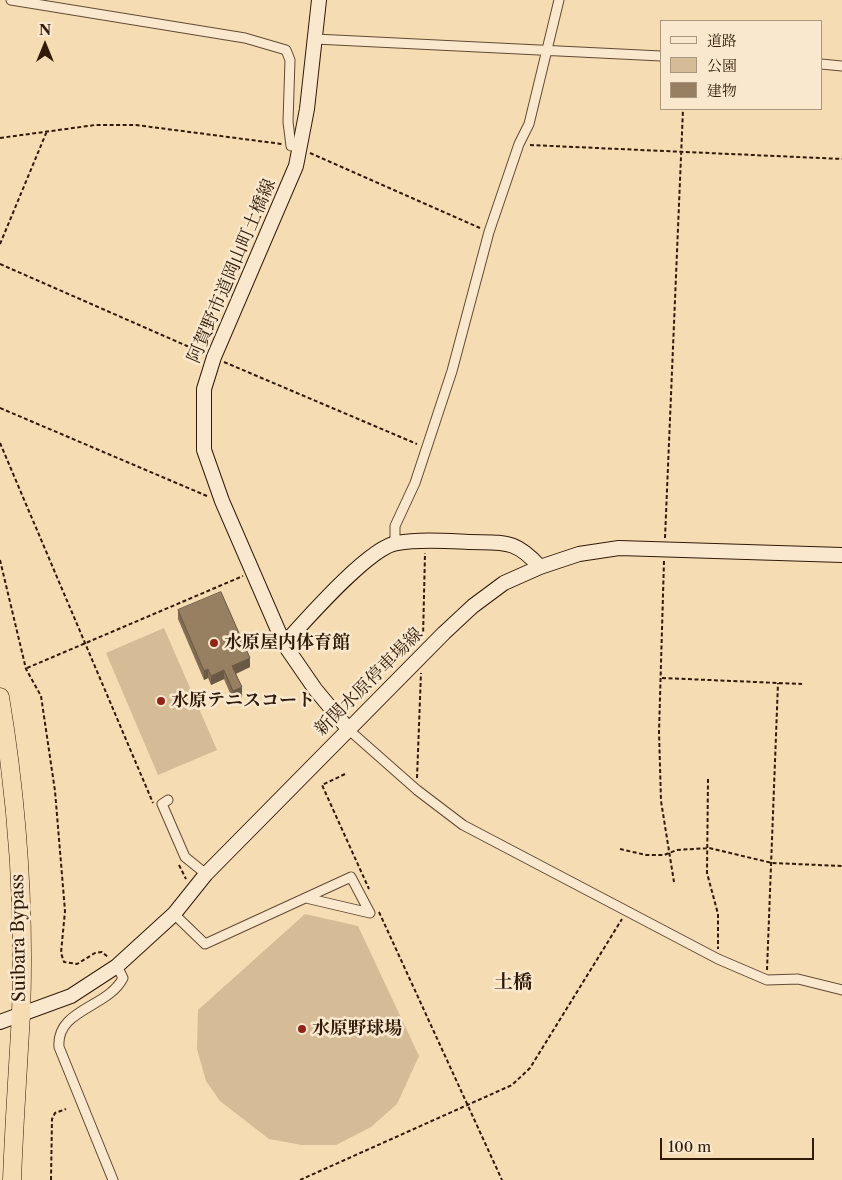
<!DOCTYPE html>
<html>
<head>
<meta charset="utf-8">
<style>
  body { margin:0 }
  #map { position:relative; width:842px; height:1180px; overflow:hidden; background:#f6dcb3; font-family:"Libre Caslon Text","Noto Serif JP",serif }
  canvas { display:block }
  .legend { position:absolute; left:660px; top:20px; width:162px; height:90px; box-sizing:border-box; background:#f9e8ce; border:1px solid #a9967f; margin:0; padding:6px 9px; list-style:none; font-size:15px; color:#311a08 }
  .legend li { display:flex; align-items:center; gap:10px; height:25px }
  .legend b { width:25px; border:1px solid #a9967f }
  .north { position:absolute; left:20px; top:20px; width:50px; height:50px; -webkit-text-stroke:4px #f9e8ce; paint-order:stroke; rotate:0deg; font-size:14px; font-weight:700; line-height:20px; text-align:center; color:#311a08 }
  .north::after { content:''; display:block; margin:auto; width:18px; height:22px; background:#311a08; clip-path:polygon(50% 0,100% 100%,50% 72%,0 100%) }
  .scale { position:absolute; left:660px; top:1138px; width:154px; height:22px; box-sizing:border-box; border:2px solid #311a08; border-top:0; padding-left:6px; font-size:15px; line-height:18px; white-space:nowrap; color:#311a08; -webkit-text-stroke:4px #f9e8ce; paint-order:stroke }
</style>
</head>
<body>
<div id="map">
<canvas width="842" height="1180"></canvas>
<ul class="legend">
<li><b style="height:6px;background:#f9e8ce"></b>道路</li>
<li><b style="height:14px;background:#d5bb96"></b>公園</li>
<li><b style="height:14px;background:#977f61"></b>建物</li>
</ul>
<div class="north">N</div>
<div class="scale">100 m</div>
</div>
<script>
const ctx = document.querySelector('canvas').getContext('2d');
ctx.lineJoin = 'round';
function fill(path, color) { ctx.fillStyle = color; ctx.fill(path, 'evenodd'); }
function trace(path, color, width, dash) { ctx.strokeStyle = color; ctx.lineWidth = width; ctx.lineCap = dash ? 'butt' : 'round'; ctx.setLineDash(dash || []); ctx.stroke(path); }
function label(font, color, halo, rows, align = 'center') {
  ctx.font = font + ' "Libre Caslon Text","Noto Serif JP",serif'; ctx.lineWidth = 5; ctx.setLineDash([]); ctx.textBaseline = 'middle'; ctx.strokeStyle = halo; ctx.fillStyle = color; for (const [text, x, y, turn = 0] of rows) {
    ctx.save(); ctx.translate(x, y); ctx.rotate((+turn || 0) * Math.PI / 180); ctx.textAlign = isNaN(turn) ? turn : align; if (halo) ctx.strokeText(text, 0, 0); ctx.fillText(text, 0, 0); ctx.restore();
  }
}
fill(new Path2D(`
  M164,628L217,750L158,775L106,653Z
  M305,914L358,926L419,1056L397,1104L371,1127L336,1145H302L269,1139L220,1101L206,1081L197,1049L198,1010Z`), '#d5bb96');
const street = new Path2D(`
  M11,0L245,38L286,50L290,60L288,122L291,146
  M315,39L661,56
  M821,64L842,66
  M395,543V526L415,483L452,371L489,232L519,144L529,124L559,0
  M349,730L417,790L463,825L718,959L767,980L798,979L842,990
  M168,800L162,804L185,857L206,874
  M174,914L205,944L351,877L370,913L306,898
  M113,1180L59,1047C56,1009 108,1008 123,978L117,966`);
const secondary = new Path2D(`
  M319,0L307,109L296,166L214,357L204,389V450L222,501L284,644L315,689L349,730
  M284,644C305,621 369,547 397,543C420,539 446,541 469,542C505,543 515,539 540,567
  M0,1022L71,996L117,966L174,914L206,874L444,633L473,606L504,583L540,567L579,554L619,548L842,555`);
const highway = new Path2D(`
  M0,697C17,800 25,909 21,1014C18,1069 14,1125 12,1180`);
trace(street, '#624a33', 11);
trace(secondary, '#311a08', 16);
trace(highway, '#311a08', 19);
trace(new Path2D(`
  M0,138L95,125H136L282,144
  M530,145L842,159
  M310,153L480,228
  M0,244L47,131
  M0,264L203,353
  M224,362L417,444
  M0,408L207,496
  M0,443L153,803
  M665,538L683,109
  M0,560L26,669L41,696L55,791L65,911L61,953L64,962L77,964L95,953L102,952L108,957
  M664,561L659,732L661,801L674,882
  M423,638L425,553
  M27,668L243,576
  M662,678L802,684
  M345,774L322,785L369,889
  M417,778L421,673
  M708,779L707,873L718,914V949
  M620,849L646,855H664L677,850L709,848L772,863L842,866
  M179,865L186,879
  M379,912L502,1180
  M767,970L778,683
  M51,1180L52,1119L55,1113L66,1109
  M300,1180L512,1085L530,1068L622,919`), '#311a08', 2, [4, 2.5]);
trace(street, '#f9e8ce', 9);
trace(secondary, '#f9e8ce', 14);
trace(highway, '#f6dcb3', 18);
fill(new Path2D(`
  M178,610L250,667L236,674L242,697L233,700L224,679L211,685L208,678L204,680L178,619Z`), '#826d53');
fill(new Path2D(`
  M250,658V667L232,675V666Z
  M208,669V678L204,680V671Z
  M224,670V679L211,685V676Z
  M242,687V697L233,700V691Z`), '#6a5944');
const building = new Path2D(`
  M221,592L250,658L232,666L242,687L233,691L224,670L211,676L208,669L204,671L178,610Z`);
fill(building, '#977f61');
trace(building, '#6a5944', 1);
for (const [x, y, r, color] of [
  [214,643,5,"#8f2418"],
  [161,701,5,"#8f2418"],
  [302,1029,5,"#8f2418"]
]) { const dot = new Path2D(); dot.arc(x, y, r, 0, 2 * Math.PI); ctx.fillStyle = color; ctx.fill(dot); trace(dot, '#f9e8ce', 2); }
label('18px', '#311a08', '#f9e8ce', [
  ["阿賀野市道岡山町土橋線",232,271,-67],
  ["新関水原停車場線",369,682,-45],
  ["Suibara Bypass",19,938,-91]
]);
label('bold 18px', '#311a08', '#f9e8ce', [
  ["水原屋内体育館",224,643],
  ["水原テニスコート",171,701],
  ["水原野球場",312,1029]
], 'left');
label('bold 19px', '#311a08', '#f9e8ce', [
  ["土橋",513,983]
]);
</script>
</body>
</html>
